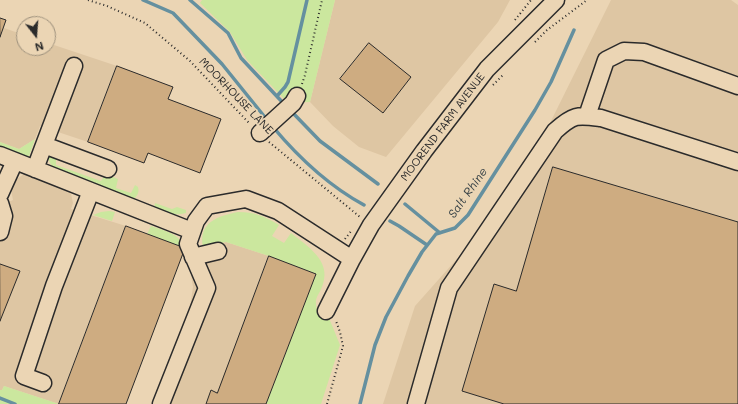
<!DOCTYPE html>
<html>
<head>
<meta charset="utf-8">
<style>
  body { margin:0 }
  #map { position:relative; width:738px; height:404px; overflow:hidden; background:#ebd5b4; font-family:Mali,sans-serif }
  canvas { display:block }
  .north { position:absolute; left:16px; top:16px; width:40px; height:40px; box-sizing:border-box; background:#ebd5b4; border:1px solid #9e917d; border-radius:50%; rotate:163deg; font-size:11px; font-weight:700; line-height:16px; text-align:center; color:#2b2b2b }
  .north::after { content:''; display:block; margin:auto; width:14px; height:18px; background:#2b2b2b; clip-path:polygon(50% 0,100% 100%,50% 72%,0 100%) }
</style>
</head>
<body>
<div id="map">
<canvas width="738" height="404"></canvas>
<div class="north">N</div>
</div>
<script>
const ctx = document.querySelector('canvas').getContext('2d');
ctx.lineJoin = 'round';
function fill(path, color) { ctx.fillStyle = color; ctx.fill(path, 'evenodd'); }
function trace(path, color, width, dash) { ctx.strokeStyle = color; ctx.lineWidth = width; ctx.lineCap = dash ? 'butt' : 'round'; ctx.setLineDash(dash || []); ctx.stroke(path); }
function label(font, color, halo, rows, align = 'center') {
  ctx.font = font + ' Mali,sans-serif'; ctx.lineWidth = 3.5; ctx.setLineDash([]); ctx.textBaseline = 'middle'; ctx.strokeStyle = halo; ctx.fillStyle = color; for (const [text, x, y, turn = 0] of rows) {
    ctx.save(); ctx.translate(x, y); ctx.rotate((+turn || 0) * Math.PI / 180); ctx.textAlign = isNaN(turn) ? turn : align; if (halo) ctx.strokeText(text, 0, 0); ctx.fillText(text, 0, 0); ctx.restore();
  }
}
fill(new Path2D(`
  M335,0H510L498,22L386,157L359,147L333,126L310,102Z
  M611,0H731L738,5V404H383L415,306L471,243L549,125Z
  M0,18L6,20L4,28L24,35V48H48V43L117,66L173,87L168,99L221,119L200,173L148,153L144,163L88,142L40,126L35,139L19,149L0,142Z
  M33,173L65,188L71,194L73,203L71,209L126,226L185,248L126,404H59L4,386L2,390H0V206L13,200L11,190L14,181L24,174Z
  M226,242L269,256L316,274L266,404H153L190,307L193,287L187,251Z`), '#dec6a3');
fill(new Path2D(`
  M202,0H335L310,102L288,103L247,60L230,32L200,3Z
  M35,139L29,156L26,157L0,146V142L19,149Z
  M46,153L56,157V165L101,181L104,176L108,175L118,179L116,188L131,193L135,185L138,187C140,193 136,198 131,201L53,168L50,163Z
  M155,203L172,209L177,207L186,210V213C174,216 165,213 154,208Z
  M109,211L115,212L112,221L93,215L101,212Z
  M238,212C255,212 264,216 279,225L272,236L284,243L291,233C307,246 331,260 323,284C319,297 314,295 317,310L329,318L340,345L321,404H266L316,274L269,256L226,242L203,247C198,223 217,216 238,212Z
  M151,226C165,231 179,233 185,248L147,234Z
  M4,386L59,404H0V390H2Z`), '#cbe79e');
trace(new Path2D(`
  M143,0L173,13L222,64L268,121
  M190,0L228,33L241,58L285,105
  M277,96L285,87L288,82L307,0
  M291,111L320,141L378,184
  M273,127C299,158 329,186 364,205
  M405,204L440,233
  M390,221L399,226L427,245
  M0,398L15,404
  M360,404L375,345L386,317L408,276L422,252L436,234L455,228L468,215L535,110L551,82L574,30`), '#65909f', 3.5);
const building = new Path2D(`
  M0,18L6,20L0,37Z
  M369,43L411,77L383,113L340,79Z
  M117,66L173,87L168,99L221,119L200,173L148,153L144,163L88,142Z
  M553,167L738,222V404H504L462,391L494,284L516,291Z
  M126,226L185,248L126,404H59Z
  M269,256L316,274L266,404H206L211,390L217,393Z
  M0,264L20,271L0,321Z`);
fill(building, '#ceac81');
trace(building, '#2b2b2b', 1);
const minor = new Path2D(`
  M587,116L606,60L624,51L644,52L738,86
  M260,133L293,103L297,96
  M44,145L74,66
  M0,155L192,231
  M35,169L44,145L108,169
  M0,194L15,161
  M0,203L4,216L0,232
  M193,257L218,251
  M326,311L352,259L371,225L424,151L487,69L556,0
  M43,383L24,376L54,286L91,191
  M161,404L207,288L188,244L196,221L207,206L246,199L278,211L352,259
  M416,404L449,288L555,131C574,114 577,115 601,118L738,162`);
trace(minor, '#2b2b2b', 19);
trace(new Path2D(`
  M88,0L107,6L145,23L190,61L250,124
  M515,20L531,0
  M535,42L547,30L587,0
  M302,84L305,75L322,0
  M493,85L504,74
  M269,142L360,217
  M345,239L352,230
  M327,404L343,346L340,332L336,321`), '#2b2b2b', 2, [1, 3]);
trace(minor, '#ebd5b4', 16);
label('11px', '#2b2b2b', '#ebd5b4', [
  ["MOORHOUSE LANE",236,96,46],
  ["MOOREND FARM AVENUE",443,127,-53]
]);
label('italic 12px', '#3a4448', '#ebd5b4', [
  ["Salt Rhine",468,193,-55]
]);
</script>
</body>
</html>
